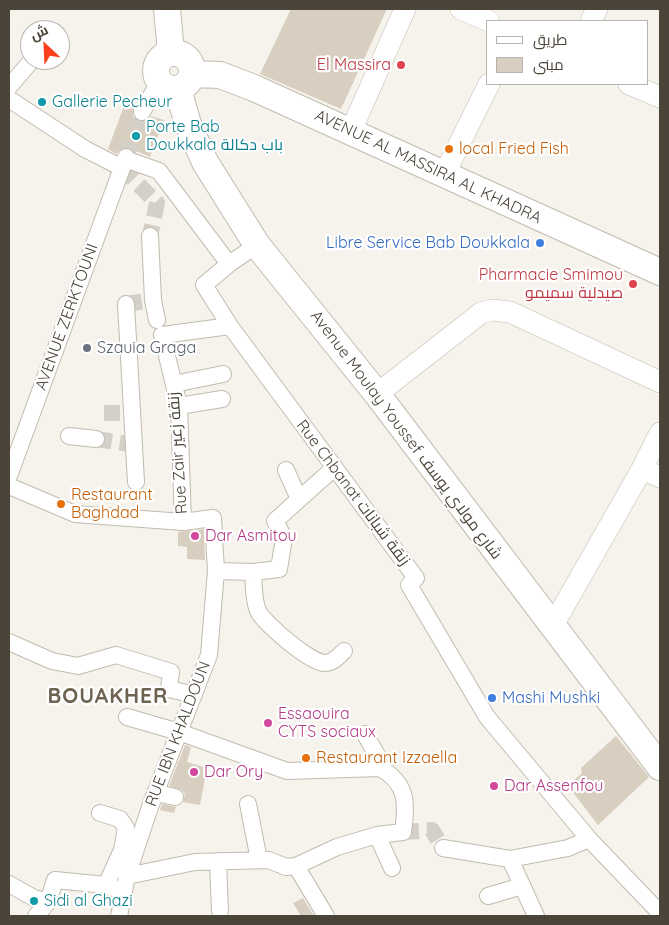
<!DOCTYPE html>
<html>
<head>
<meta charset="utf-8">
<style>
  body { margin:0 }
  #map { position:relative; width:669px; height:925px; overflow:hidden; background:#f6f3ec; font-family:Quicksand,Cairo,sans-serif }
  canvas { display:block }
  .frame { position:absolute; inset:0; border:10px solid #4b4439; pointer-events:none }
  .legend { position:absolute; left:486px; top:20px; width:162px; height:65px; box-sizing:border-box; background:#fff; border:1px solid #b7b4b0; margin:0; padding:6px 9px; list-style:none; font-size:15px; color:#4b4439 }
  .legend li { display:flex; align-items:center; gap:10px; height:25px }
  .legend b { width:25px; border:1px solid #b7b4b0 }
  .north { position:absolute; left:20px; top:20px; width:50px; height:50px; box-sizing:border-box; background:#fff; border:1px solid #b7b4b0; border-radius:50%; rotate:335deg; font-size:14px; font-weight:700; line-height:20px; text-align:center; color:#4b4439 }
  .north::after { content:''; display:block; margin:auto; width:18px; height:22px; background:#fc3f1d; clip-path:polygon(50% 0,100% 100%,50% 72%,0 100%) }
</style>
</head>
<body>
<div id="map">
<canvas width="669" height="925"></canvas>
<div class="frame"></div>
<ul class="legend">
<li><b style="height:6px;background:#fff"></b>طريق</li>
<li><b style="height:14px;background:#d8cfc1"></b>مبنى</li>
</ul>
<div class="north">ش</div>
</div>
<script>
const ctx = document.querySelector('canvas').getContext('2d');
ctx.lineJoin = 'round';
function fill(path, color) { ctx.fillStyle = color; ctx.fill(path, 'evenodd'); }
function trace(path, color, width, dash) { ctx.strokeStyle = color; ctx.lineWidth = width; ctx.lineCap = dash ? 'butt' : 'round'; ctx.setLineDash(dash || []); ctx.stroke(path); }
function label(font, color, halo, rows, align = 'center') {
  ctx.font = font + ' Quicksand,Cairo,sans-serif'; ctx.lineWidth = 4.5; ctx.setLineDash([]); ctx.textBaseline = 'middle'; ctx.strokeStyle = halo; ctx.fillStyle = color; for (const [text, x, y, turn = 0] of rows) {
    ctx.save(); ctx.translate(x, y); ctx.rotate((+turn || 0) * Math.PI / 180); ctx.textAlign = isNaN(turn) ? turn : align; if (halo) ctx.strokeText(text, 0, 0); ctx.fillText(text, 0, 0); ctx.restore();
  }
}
fill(new Path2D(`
  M291,9H387L341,109L260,74Z
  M124,106L133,109V117L138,121H147L151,116L164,120L150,157L129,148L120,149L116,154L108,149Z
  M204,529L205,560L187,559V547L178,546V532Z
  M616,736L649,777L598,825L568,786L582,773L581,768Z
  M185,745L191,747L187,762L207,768L200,805L183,802L185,794L182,790L169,786Z
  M162,804L176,807L174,813L160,810Z
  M303,898L314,916H301L293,903Z`), '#d8cfc1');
trace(new Path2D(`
  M126,157L142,112
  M122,168L157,203L150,236
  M126,304L153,300
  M104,413H133
  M96,439L135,445
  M403,832L432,830L443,848`), '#d4d0c8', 16, [16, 8]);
const pedestrian = new Path2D(`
  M9,87L32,60
  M9,99L85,149L122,168
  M142,112L159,82
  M125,159L159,171L229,264L204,285L230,326L416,578L409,585L487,717L589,839L660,913
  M150,236L153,300L157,320
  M229,264L257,245
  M126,304L136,482
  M174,384L223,374
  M179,406L222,399
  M69,436L96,439
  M286,470L299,499
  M9,476L126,157
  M9,486L75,514L183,522L213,518L216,571L209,655L150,807L127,876L119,916
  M183,522L179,406L162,335L230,326
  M216,571L253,572L279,569L284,538L275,521L334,468
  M253,572C254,584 253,599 258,611C264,623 310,663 325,663C333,663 339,656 344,651
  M9,642L52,661L78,666L116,655L171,672L169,689L194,695
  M127,717L179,732L287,771L380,768
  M156,793L175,797
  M248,804L259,860
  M100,813L120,819L126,828L122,850L106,885
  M377,835L392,868
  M443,848L510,859L568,848L589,839
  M510,859L536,916
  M218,861L220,911
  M296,866L326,916
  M127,876L195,862L269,860L286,867L296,866L337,847L377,835L403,832C407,803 408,784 380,768L378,757L365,734
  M9,884L34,898L48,902
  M488,896L522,886
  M36,916L48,902L55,880L106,885L124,892`);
const minor = new Path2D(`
  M461,9L489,21
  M591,21L597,9
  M629,84L660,97
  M350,133L405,9
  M444,175L489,84
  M377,394L481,313L492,310L510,312L660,382
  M642,469L660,477
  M552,627L642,469L660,433`);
const tertiary = new Path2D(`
  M167,9L171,53
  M156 71a18 18 0 1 1 36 0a18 18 0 1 1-36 0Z
  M192,74L220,75L254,88L660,272
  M178,89L188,124L205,162L257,245L377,394L660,767`);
trace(pedestrian, '#c2bbae', 18);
trace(minor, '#c2bbae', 22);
trace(tertiary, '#c2bbae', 28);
trace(pedestrian, '#fff', 16);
trace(minor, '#fff', 21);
trace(tertiary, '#fff', 26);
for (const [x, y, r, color] of [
  [401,65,5,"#e0444e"],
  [42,102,5,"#0f9aa8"],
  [136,136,5,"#0f9aa8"],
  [449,149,5,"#e8710a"],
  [540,243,5,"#3f7fe0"],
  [633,284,5,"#e0444e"],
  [87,348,5,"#6b7280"],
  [61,504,5,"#e8710a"],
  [195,536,5,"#d1479c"],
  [492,698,5,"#3f7fe0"],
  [268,723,5,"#d1479c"],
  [306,758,5,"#e8710a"],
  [194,772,5,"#d1479c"],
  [494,786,5,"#d1479c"],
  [34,901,5,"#0f9aa8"]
]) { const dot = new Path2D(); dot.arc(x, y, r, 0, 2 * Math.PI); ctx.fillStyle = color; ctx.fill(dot); trace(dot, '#fff', 2); }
label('16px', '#be3a42', '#fff', [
  ["El Massira",391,65],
  ["Pharmacie Smimou",623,275],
  ["صيدلية سميمو",623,293]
], 'right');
label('16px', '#0d838f', '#fff', [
  ["Gallerie Pecheur",52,102],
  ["Porte Bab",146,127],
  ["Doukkala باب دكالة",146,145],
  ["Sidi al Ghazi",44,901]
], 'left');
label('16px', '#c56008', '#fff', [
  ["local Fried Fish",459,149],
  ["Restaurant",71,495],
  ["Baghdad",71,513],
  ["Restaurant Izzaella",316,758]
], 'left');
label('16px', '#4b4439', '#fff', [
  ["AVENUE AL MASSIRA AL KHADRA",428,167,25],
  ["AVENUE ZERKTOUNI",67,317,-70],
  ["Avenue Moulay Youssef شارع مولاي يوسف",406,435,53],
  ["Rue Zair زنقة زعير",178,453,-94],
  ["Rue Chbanat زنقة شبانات",353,493,53],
  ["RUE IBN KHALDOUN",178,734,-69]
]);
label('16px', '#366cbe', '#fff', [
  ["Libre Service Bab Doukkala",530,243],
  ["Mashi Mushki",502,698,"left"]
], 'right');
label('16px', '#5b616d', '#fff', [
  ["Szauia Graga",97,348]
], 'left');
label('16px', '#b23c85', '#fff', [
  ["Dar Asmitou",205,536],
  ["Essaouira",278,714],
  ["CYTS sociaux",278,732],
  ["Dar Ory",204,772],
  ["Dar Assenfou",504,786]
], 'left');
ctx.letterSpacing = '1px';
label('bold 21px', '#6e6250', '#fff', [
  ["BOUAKHER",108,697]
]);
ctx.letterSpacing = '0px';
</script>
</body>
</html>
